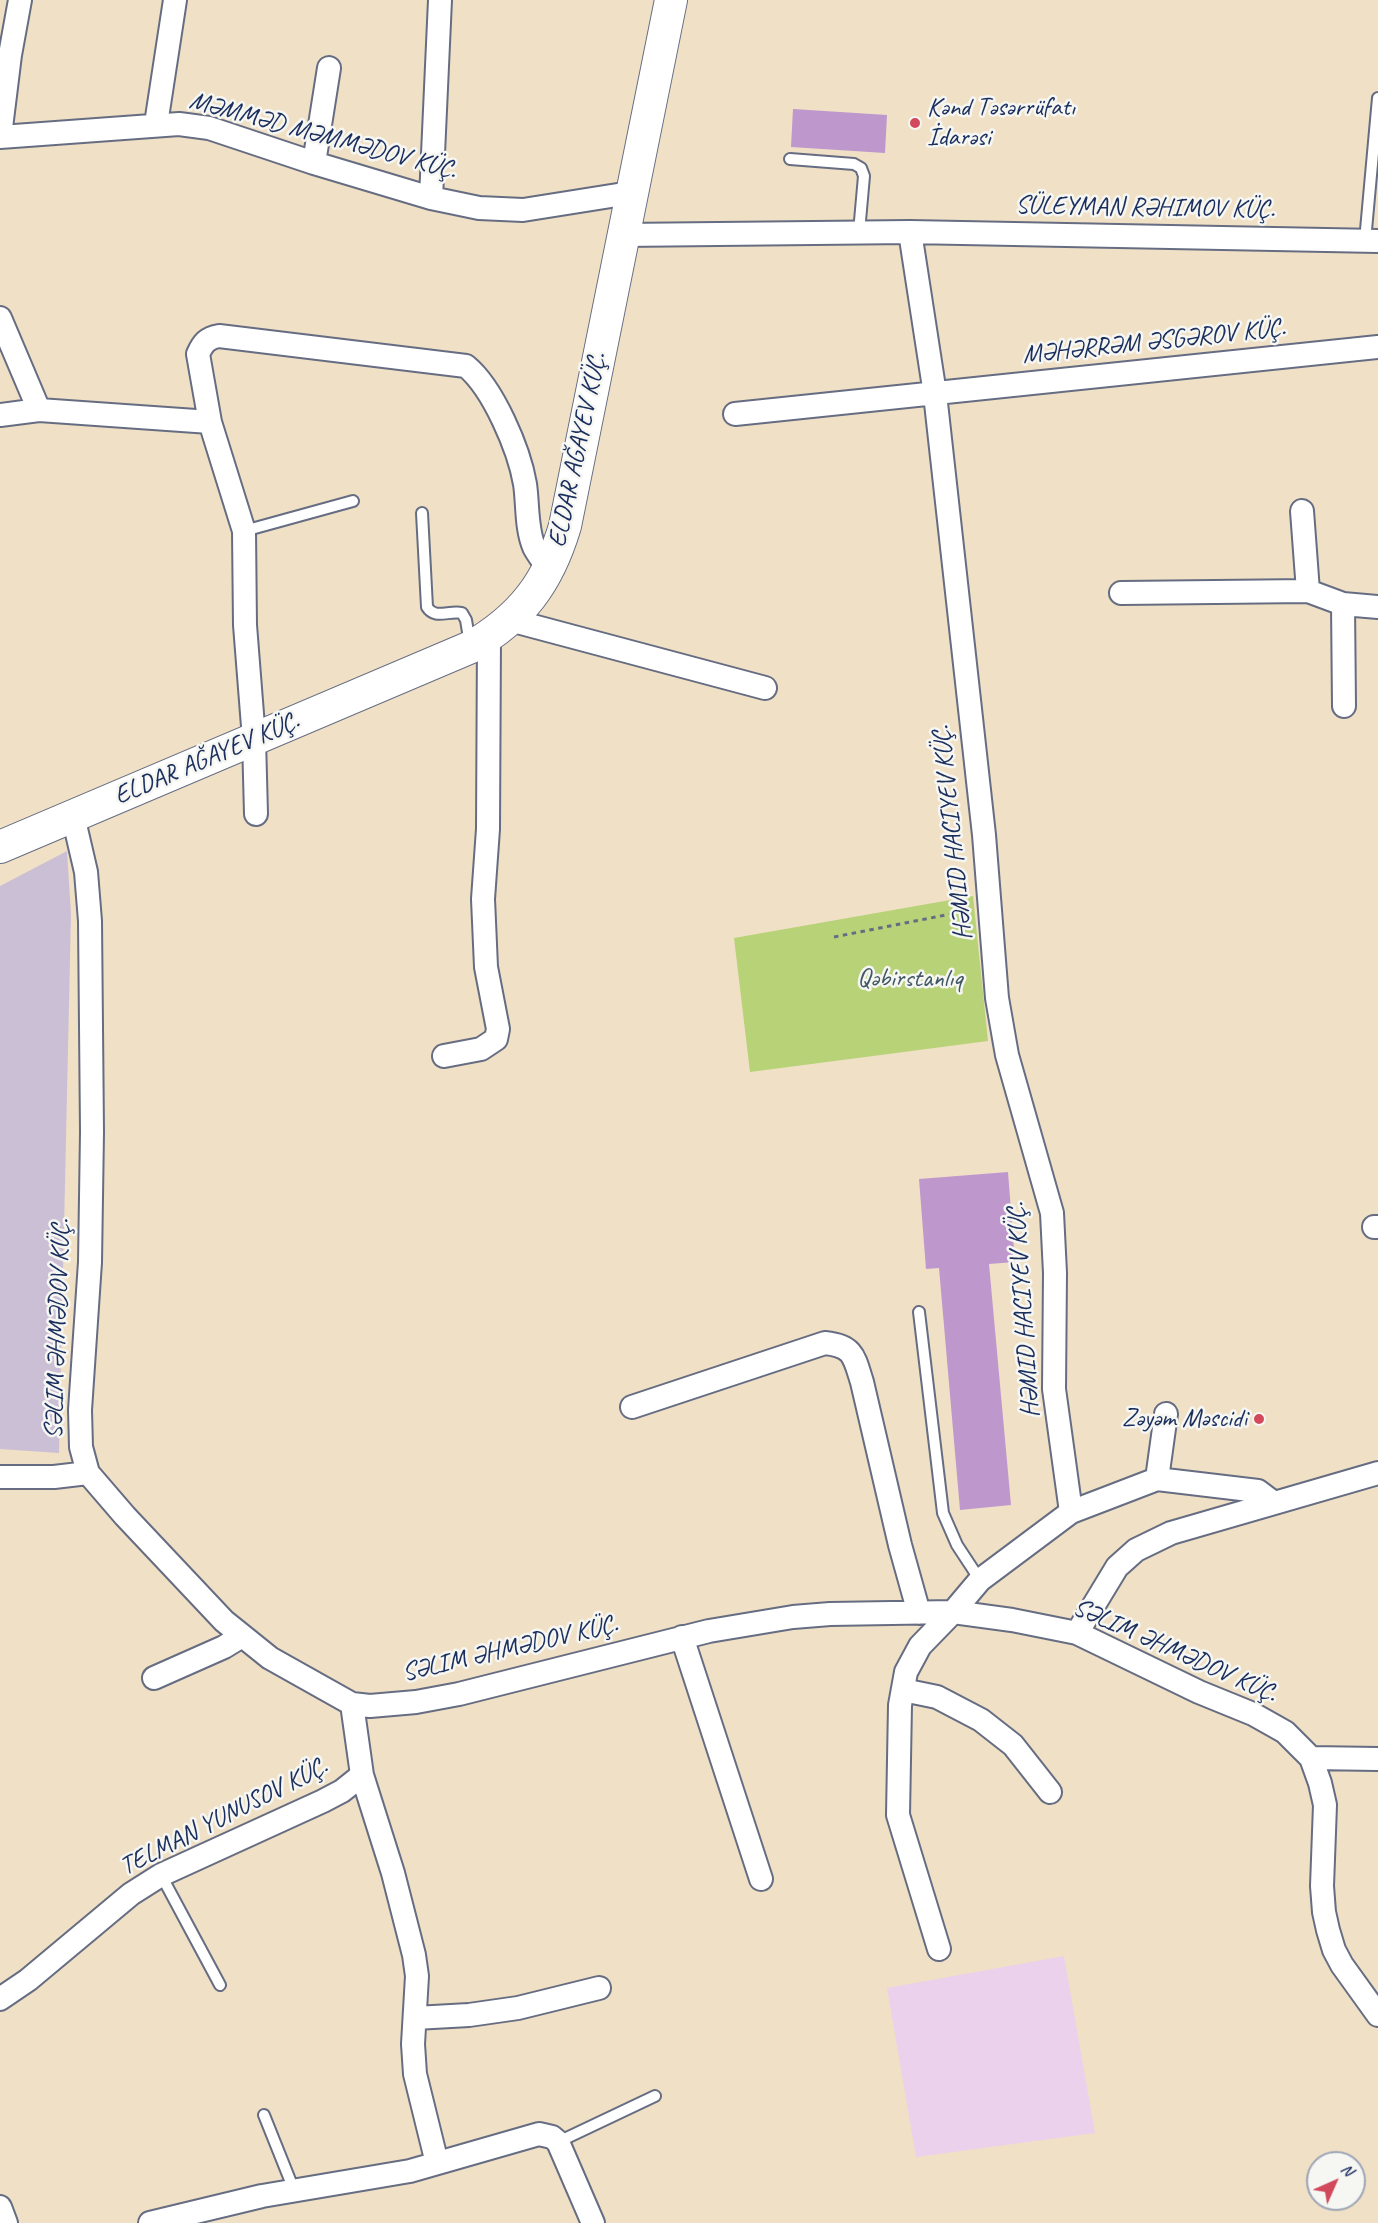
<!DOCTYPE html>
<html>
<head>
<meta charset="utf-8">
<style>
  body { margin:0 }
  #map { position:relative; width:1378px; height:2223px; overflow:hidden; background:#f0e0c5; font-family:Caveat,sans-serif }
  canvas { display:block }
  .north { position:absolute; left:1306px; top:2151px; width:60px; height:60px; box-sizing:border-box; background:#f6f6f2; border:2px solid #9ea6b7; border-radius:50%; rotate:45deg; font-size:16px; font-weight:700; line-height:24px; text-align:center; color:#1b2f5e }
  .north::after { content:''; display:block; margin:auto; width:21px; height:27px; background:#d1495b; clip-path:polygon(50% 0,100% 100%,50% 72%,0 100%) }
</style>
</head>
<body>
<div id="map">
<canvas width="1378" height="2223"></canvas>
<div class="north">N</div>
</div>
<script>
const ctx = document.querySelector('canvas').getContext('2d');
ctx.lineJoin = 'round';
function fill(path, color) { ctx.fillStyle = color; ctx.fill(path, 'evenodd'); }
function trace(path, color, width, dash) { ctx.strokeStyle = color; ctx.lineWidth = width; ctx.lineCap = dash ? 'butt' : 'round'; ctx.setLineDash(dash || []); ctx.stroke(path); }
function label(font, color, halo, rows, align = 'center') {
  ctx.font = font + ' Caveat,sans-serif'; ctx.lineWidth = 5; ctx.setLineDash([]); ctx.textBaseline = 'middle'; ctx.strokeStyle = halo; ctx.fillStyle = color; for (const [text, x, y, turn = 0] of rows) {
    ctx.save(); ctx.translate(x, y); ctx.rotate((+turn || 0) * Math.PI / 180); ctx.textAlign = isNaN(turn) ? turn : align; if (halo) ctx.strokeText(text, 0, 0); ctx.fillText(text, 0, 0); ctx.restore();
  }
}
fill(new Path2D(`
  M1064,1956L1095,2133L916,2157L887,1988Z`), '#ebd1eb');
fill(new Path2D(`
  M67,851L71,914L59,1453L0,1449V886Z`), '#cbbfd5');
fill(new Path2D(`
  M973,896L988,1041L750,1072L734,938Z`), '#b8d277');
fill(new Path2D(`
  M793,109L887,115L885,153L791,147Z
  M1008,1172L1015,1262L989,1264L1011,1505L960,1510L939,1268L926,1269L919,1179Z`), '#be97cd');
const service = new Path2D(`
  M790,159L854,164L861,168L864,176L859,232
  M1365,241L1378,98
  M422,513L427,607C435,620 449,610 462,613L466,620L470,644
  M244,531L353,501
  M919,1312L943,1513L957,1545L980,1580
  M161,1875L220,1985
  M264,2115L294,2190
  M558,2142L655,2096`);
const minor = new Path2D(`
  M156,124L175,0
  M0,136L10,55L20,0
  M0,137L179,124L209,128L314,163L431,198L479,208L523,210L630,193
  M314,163L329,68
  M431,198L440,0
  M910,232L935,394L984,835L997,998L1007,1055L1052,1213L1055,1273L1054,1389L1071,1512
  M622,235L910,232L1378,241
  M0,318L39,410
  M735,414L1378,347
  M0,415L39,410L210,422
  M1302,511L1308,591
  M1121,593L1308,591L1343,604L1378,607
  M1343,604L1344,706
  M510,620L765,688
  M256,814L254,739L245,625L244,531L210,422L198,354C203,343 207,338 219,336L466,366C493,388 519,449 525,484C528,504 526,528 534,547C538,555 545,563 549,570
  M73,816L86,872L90,921L92,1132L90,1262L80,1410L81,1447L88,1473L125,1516L224,1621L270,1658L352,1704L370,1706L416,1702L459,1694L709,1631L793,1617L830,1614L953,1612L1012,1620L1077,1633L1199,1692L1253,1714L1285,1732L1311,1758L1320,1783L1325,1805L1322,1886L1324,1912L1328,1930L1334,1950L1342,1965L1378,2015
  M444,1056L481,1049L496,1039L498,1029L486,967L483,899L488,829L489,636
  M1374,1227H1378
  M632,1407L825,1343C854,1346 854,1357 862,1382L900,1545L919,1613
  M0,1477H54L88,1473
  M1157,1479L1166,1414
  M1077,1633L1117,1567L1136,1550L1171,1533L1378,1473
  M682,1637L761,1879
  M154,1678L224,1647L242,1636
  M903,1690L937,1697L981,1720L1013,1745L1050,1792
  M1311,1758L1378,1759
  M362,1775L393,1873L414,1955L417,1976L413,2044L415,2074L437,2163
  M939,1949L898,1815L900,1705L906,1672L920,1646L953,1612L980,1580L1071,1512L1157,1479L1258,1491L1274,1503
  M0,1999L28,1980L131,1894L161,1875L323,1801L342,1791L362,1775L352,1704
  M415,2018L469,2015L518,2008L599,1988
  M0,2207L6,2223
  M150,2223L262,2196L410,2171L539,2134L552,2137L558,2142L593,2223`);
const secondary = new Path2D(`
  M0,847L471,647C522,617 548,583 565,526L671,0`);
trace(service, '#666d82', 14);
trace(minor, '#666d82', 26);
trace(secondary, '#666d82', 34);
trace(new Path2D(`
  M834,937L971,910`), '#666d82', 3, [4.5, 4.5]);
trace(service, '#fff', 10);
trace(minor, '#fff', 22);
trace(secondary, '#fff', 32);
for (const [x, y, r, color] of [
  [915,123,6,"#d1495b"],
  [1259,1419,6,"#d1495b"]
]) { const dot = new Path2D(); dot.arc(x, y, r, 0, 2 * Math.PI); ctx.fillStyle = color; ctx.fill(dot); trace(dot, '#f6f6f2', 2); }
label('26px', '#1b2f5e', '#f6f6f2', [
  ["Kənd Təsərrüfatı",927,108],
  ["İdarəsi",927,138],
  ["Zəyəm Məscidi",1247,1419,"right"]
], 'left');
label('26px', '#1b2f5e', '#f6f6f2', [
  ["MƏMMƏD MƏMMƏDOV KÜÇ.",323,136,15],
  ["SÜLEYMAN RƏHIMOV KÜÇ.",1145,208,1],
  ["MƏHƏRRƏM ƏSGƏROV KÜÇ.",1154,342,-6],
  ["ELDAR AĞAYEV KÜÇ.",578,450,-78],
  ["ELDAR AĞAYEV KÜÇ.",207,759,-23],
  ["HƏMID HACIYEV KÜÇ.",953,833,-96],
  ["HƏMID HACIYEV KÜÇ.",1024,1310,-94],
  ["SƏLIM ƏHMƏDOV KÜÇ.",58,1329,-88],
  ["SƏLIM ƏHMƏDOV KÜÇ.",510,1649,-13],
  ["SƏLIM ƏHMƏDOV KÜÇ.",1175,1651,24],
  ["TELMAN YUNUSOV KÜÇ.",224,1817,-27]
]);
label('26px', '#425864', '#f6f6f2', [
  ["Qəbirstanlıq",910,979]
]);
</script>
</body>
</html>
